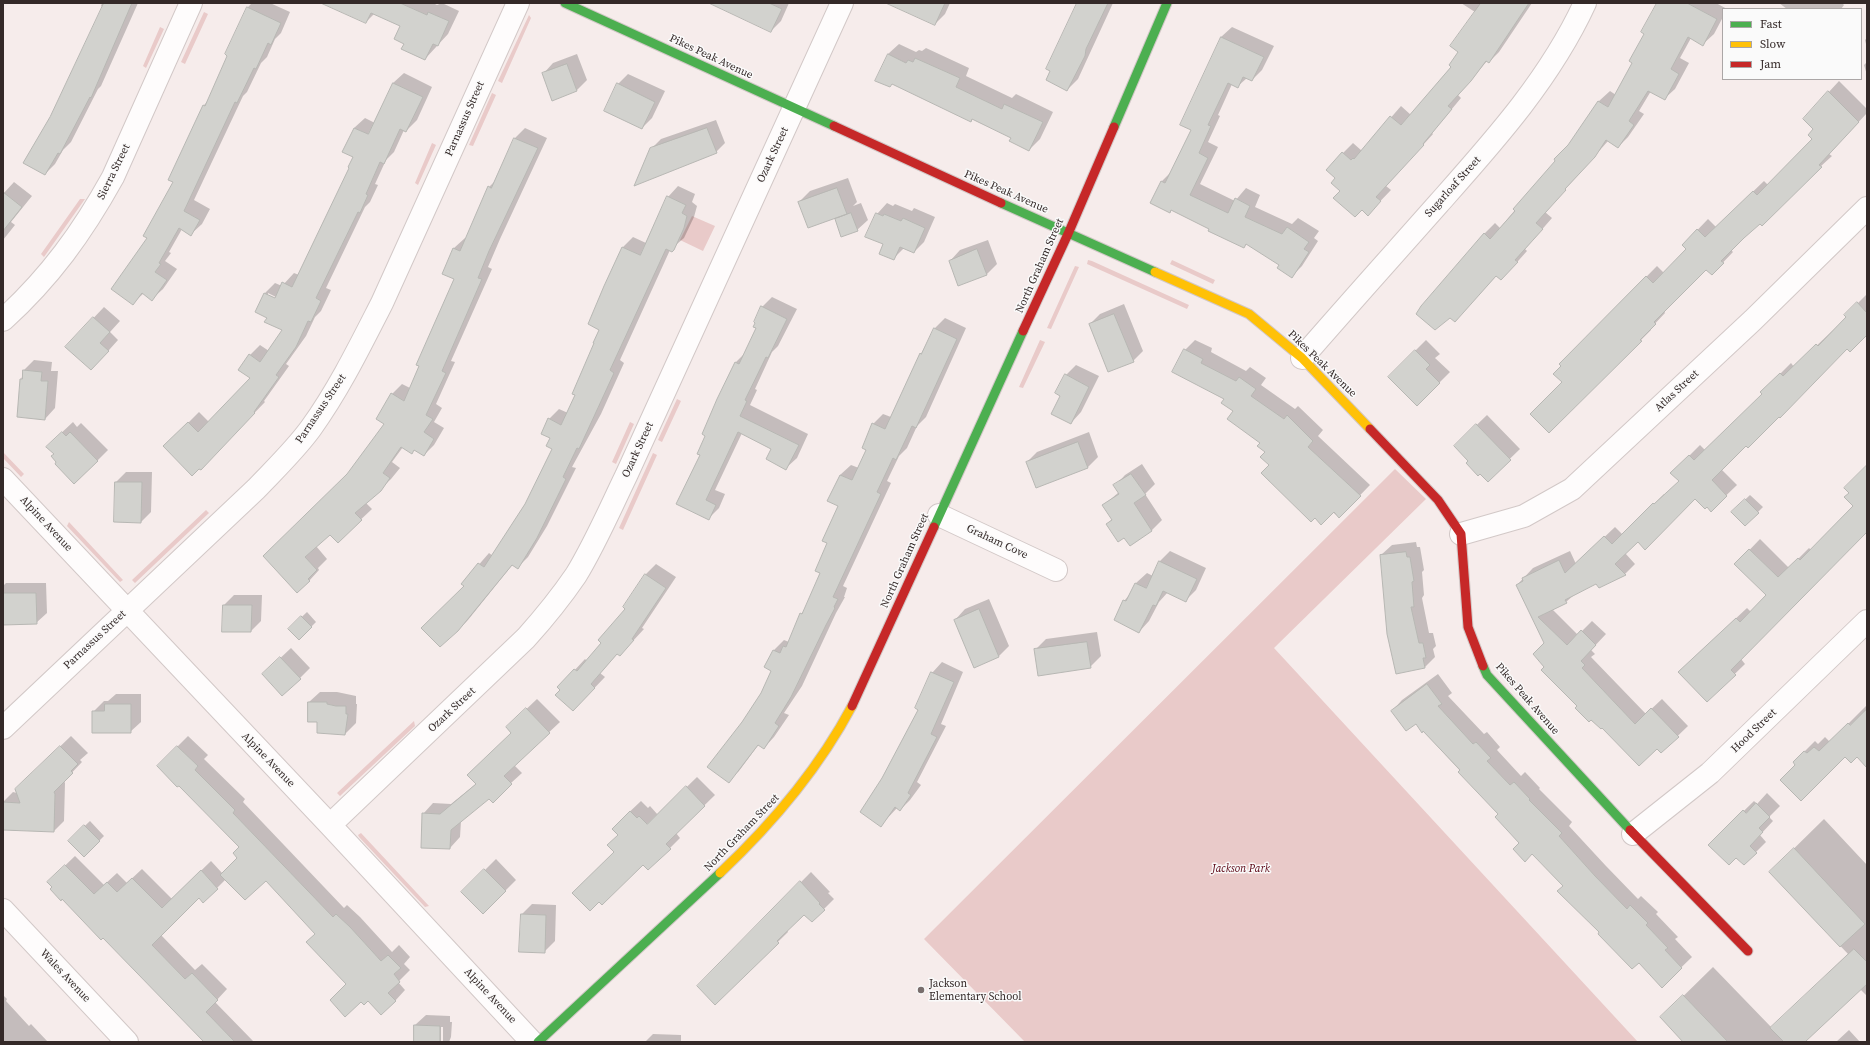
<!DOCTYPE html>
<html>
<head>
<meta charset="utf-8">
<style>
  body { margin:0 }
  #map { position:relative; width:1870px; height:1045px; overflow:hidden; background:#f6eceb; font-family:"Source Serif 4",serif }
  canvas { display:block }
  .frame { position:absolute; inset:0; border:4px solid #342928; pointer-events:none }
  .legend { position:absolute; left:1722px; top:8px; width:140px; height:72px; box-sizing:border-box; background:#fafafa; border:1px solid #aba6a6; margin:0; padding:5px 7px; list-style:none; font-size:12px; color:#342928 }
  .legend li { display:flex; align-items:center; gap:8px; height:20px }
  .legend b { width:20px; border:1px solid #aba6a6 }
</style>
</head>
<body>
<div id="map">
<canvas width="1870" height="1045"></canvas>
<div class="frame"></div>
<ul class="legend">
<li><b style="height:5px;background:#4caf50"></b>Fast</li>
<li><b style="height:5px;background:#ffc107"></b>Slow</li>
<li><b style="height:5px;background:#c62828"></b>Jam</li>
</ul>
</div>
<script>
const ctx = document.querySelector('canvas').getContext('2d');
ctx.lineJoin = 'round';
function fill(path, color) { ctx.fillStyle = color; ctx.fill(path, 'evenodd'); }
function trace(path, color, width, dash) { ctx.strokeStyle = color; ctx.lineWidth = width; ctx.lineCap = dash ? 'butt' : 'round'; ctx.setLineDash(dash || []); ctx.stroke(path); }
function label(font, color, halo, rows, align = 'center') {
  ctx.font = font + ' "Source Serif 4",serif'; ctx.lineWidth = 3; ctx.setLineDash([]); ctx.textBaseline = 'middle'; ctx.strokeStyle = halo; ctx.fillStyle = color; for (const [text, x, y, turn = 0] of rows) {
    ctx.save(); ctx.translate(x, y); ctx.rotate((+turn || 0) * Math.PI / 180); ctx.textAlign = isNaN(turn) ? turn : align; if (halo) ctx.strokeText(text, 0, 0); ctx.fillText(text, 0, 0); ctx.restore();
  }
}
fill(new Path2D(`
  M204,12L208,14L185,64L181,62Z
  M529,15L531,18L502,83L498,81Z
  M160,27L164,29L146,68L143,66Z
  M492,93L496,95L473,146L469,145Z
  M432,143L436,145L418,185L415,183Z
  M80,199H85L44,257L41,254Z
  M692,216L715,226L703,251L680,240Z
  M1088,260L1092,261L1189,305L1187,309L1087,264Z
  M1172,260L1215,280L1213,284L1170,264Z
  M1075,266L1079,267L1051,329L1047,328Z
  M1040,340L1045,342L1023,388L1019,387Z
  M677,399L681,401L662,442L658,440Z
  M630,422L634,424L616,464L612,462Z
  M3,452L24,474L21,477L3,458Z
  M653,453L657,455L623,530L619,528Z
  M1395,469L1426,499L1274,648L1638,1042H1025L924,939Z
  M206,510L209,513L135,583L132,580Z
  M69,522L123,580L120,582L67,526Z
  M414,721L415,726L340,796L337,793Z
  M361,833L429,906L425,907L359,837L358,835Z`), '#e9cac9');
fill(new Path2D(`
  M102,3H138L101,86L98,89L71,142L63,150L55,164L45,174L51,117L103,7L101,6Z
  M252,3H270L290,12L281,33L275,39L267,57L261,63L247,92L243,96L194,200L210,209L202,224L191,234L182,229L169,252L171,253L165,261L177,269L163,289L152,299L144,293L133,303L148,238L174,182L203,106L208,101L229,55L247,8Z
  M334,3H433L437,5L442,3L459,11L448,34L425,59L405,43L402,25L375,13L366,22Z
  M711,3H789L781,21L771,31Z
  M898,3H950L945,14L935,24Z
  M1078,3H1113L1078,79L1067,90Z
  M1461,3H1532L1499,52L1489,62L1487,61L1458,95L1461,98L1432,133L1433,134L1386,186L1391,190L1368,214L1341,191L1336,178L1343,153L1353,143L1362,151L1401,106L1411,115L1452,66L1475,12Z
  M1658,3H1716L1727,9H1723V17L1714,34L1703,44L1691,38L1680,58L1689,63L1675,89L1664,99L1651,91L1639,111L1644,114L1628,137L1618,147L1608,141L1545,212L1552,218L1525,249L1527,251L1511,269L1497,275L1455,321L1484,234L1495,223L1500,228L1569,145L1599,101L1610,91L1616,95L1634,62Z
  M1779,3H1842L1844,5L1841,9H1787Z
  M1232,27L1274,46L1262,70L1252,80L1247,78L1238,86L1232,84L1218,115L1220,116L1208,142L1218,147L1200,184L1235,201L1246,188L1260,195L1255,207L1292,224L1298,218L1319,231L1314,238L1318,241L1302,266L1292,276L1280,264L1247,243L1244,247L1172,209L1169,212L1151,203L1162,181L1171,172L1192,130L1221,37Z
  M1867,38V48L1865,40Z
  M899,44L916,52L919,50L922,51L926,48L969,68L966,76L1012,98L1016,94L1053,112L1040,139L1029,150L1013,137L973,118L971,121L893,83L888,54Z
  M577,54L587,80L577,90L553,99L543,74L553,63Z
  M1867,62V75L1864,65Z
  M404,73L432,87L417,120L406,131L404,130L394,152L386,160L375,184L378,185L370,202L365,207L326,288L331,290L321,311L315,317L306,336L286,364L289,366L264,401L265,402L211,458L175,436L199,412L209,422L252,378L250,355L260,345L269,351L283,330L268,317L256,312L265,293L275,283L282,286L294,273L299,275L351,167L354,156V128L365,118L375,123L393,83ZM268,293L280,299V301L268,295Z
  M628,74L665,91L652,118L642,128L618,84Z
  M1839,81L1867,109V113L1829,154L1832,156L1760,222L1731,250L1733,252L1712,274L1706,268L1664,311L1665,313L1650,329L1651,330L1549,432L1563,382V366L1560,364L1657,266L1664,273L1688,249L1683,245L1708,219L1716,227L1764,181L1768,185L1813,139L1814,129L1804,119Z
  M716,120L725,143L716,152L651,149L661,139Z
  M525,128L547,138L500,239L488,267L492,269L451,361L455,362L436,404L442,408L434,422L444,428L434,445L424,455L414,450L403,447L392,462L400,468L391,479L366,503L372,509L338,541L330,533L316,546L327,559L318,568L319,570L309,581L264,556L348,474L386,424L392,394L402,384L410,388L455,279L443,273L454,248L465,238L466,239L489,187L496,180L515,138Z
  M848,178L857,202L853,206L861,203L868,220L857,230L836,220L840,215L799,202L810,191Z
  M14,182L32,196L11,222L15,225L3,240V194Z
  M678,186L695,194L692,202L697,206L694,217L684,238L670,250L620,360L624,363L601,414L572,467L576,468L547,526L528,557L518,567L513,564L468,620L457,631L465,586L462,584L489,553L493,556L526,504L553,449L549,419L559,409L568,413L576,395L600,329L605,287L623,247L633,237L646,243L668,197Z
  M887,203L893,206L895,204L912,211L914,208L935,217L924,242L914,252L904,248L893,259L885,244L877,214Z
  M988,240L997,264L987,274L959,284L950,261L960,250Z
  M1867,294V335L1847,348L1780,415L1721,469L1737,485L1711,510L1695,497L1638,541L1625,553L1635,564L1625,574L1599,586L1596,583L1575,594L1566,602L1552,609L1578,635L1592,621L1606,634L1591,650L1595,654L1591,657L1646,714L1662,699L1688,726L1661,752L1657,748L1602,727L1579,706L1546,667L1545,643L1517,585L1533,568L1570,551L1576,564L1615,527L1623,535L1664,494L1665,495L1680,481L1682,463L1700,445L1705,450L1763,394L1772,382L1791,363L1794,367L1848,316L1846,315Z
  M772,297L797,309L778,346L772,352L755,389L757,390L750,405L808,434L797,458L786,468L772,448L742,433L715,490L725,494L719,508L708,519L677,504L701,455L718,400L736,362L746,352L758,328L762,307Z
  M1124,304L1143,351L1133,361L1090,324L1100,314Z
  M104,307L120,321L110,332L118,340L101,359L66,347Z
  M945,318L966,328L926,417L917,426L907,448L899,456L887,481L891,483L843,586L847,588L844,597H845L836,613L802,686L784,713L789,715L774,737L764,748L759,744L739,771L728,781L743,722L762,693L773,670L766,667L774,650L784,640L789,642L801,614L805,610L821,573L839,505L829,500L840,475L851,465L859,468L867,449L873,424L883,414L891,417L921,354L924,350L935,328Z
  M1195,340L1212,348L1211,352L1246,371L1250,367L1266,378L1261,385L1295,409L1298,406L1323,430L1318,436L1370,485L1339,517L1270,465L1261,443L1185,350Z
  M1426,340L1440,354L1435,358L1450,372L1417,405L1389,377Z
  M34,360L52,362L51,371H58L55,408L45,419L21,380L24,370Z
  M1076,365L1099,376L1081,412L1071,423L1066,375Z
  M1487,415L1520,449L1488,480L1455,446Z
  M73,422L77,427L81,423L108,450L75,483L58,462L55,454L58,436Z
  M1089,432L1098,457L1088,467L1027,462L1037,452Z
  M1142,464L1155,484L1145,494L1162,520L1152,530L1130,545L1124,536L1107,524L1113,518L1104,505L1119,492L1115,486L1125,475Z
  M1867,466V531L1741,659L1745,664L1707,701L1689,662L1747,608L1751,612L1767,595L1736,564L1760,539L1789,568L1809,548L1811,550L1855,506L1850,493Z
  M126,472H152L151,512L141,522L116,482Z
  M1750,495L1763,507L1745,525L1732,512Z
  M1416,542L1417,547H1420L1424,570L1422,572L1424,595L1422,598L1429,633H1433L1436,646L1433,649L1435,657L1425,667L1381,555L1392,545Z
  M1170,551L1206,568L1196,590L1186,600L1168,592L1159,602L1149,621L1139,632L1124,601L1131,593L1136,583L1147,573L1153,576L1160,561Z
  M656,564L676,577L642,628L644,629L620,655L618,653L600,673L605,677L583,700L561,689L559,687L585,659L587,661L603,643L627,609L646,574Z
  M6,583H46L47,613L36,623L3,624V586Z
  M234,595H262L261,621L251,631H223L224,605Z
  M989,599L1009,646L999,656L975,666L955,620L965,609Z
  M307,612L316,622L299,639L289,629Z
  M1097,632L1101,656L1090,667L1036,649L1046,639Z
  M291,648L310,668L300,678L274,664Z
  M942,662L963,672L941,724L946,726L917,782L921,785L910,800L900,810L897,808L881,825L883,778L919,709L932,673Z
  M1438,674L1452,693L1448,696L1484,734L1487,732L1500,747L1497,750L1521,776L1525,772L1540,788L1539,789L1572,822L1569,826L1606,866L1638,899L1641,896L1658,912L1656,914L1678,937L1675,939L1692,957L1662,986L1639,962L1600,933L1564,885L1532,852L1520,843L1500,814L1416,723L1392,711L1402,700Z
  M320,692H337L356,696V704H357L356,723L345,734L318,721L309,702Z
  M116,694H141V722L130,732L93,712L104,701H108Z
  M537,699L560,722L514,765L522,773L511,783L493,801L489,797L461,821L460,837L450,848L423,814L433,803L451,804L477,783L513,732L518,717Z
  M1867,705V761L1857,756H1845L1797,765L1794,762L1815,741L1818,744L1825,737L1830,742Z
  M71,736L88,753L80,760L82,762L64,781L65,783L64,821L54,831L3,829V802L13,792L17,793L26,779Z
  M188,736L208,755L204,759L245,799L243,802L344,908L347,905L360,917L392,952L399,945L410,957L404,964L410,970L398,982L405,990L395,1001L368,1000L347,984L316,934L266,880L226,879L203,902L199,897L161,935L195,970L202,964L227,989L215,1002L254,1042H205L103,936L48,882L75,856L104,885L117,873L127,883L142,869L172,899L211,861L223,874L239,858L240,847L179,784L158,766Z
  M697,777L715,795L676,833L680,838L670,848L643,863L615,852L623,818L641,801L648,808L650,806L658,815Z
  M1767,793L1780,806L1769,817L1773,821L1760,835L1766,842L1744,864L1736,856L1709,845L1754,801L1757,804Z
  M1824,819L1867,865V996L1860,989L1803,1042H1685L1661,1018L1713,967L1772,1028L1848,954L1770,872Z
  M90,821L104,836L84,856L69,841Z
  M496,859L516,880L483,913L463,892Z
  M811,872L830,892L828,893L834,899L812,921L804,913L787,930L788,932L715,1004L698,986Z
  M532,904L556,905L555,941L544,952L522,914Z
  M3,995L7,999L6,1001L29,1026L31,1024L48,1042H3Z
  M426,1015L450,1016V1022H452L451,1037L449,1042H443V1027H441V1042H415V1025Z
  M1849,1030L1860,1042H1836Z
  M653,1034L681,1035V1042H645Z`), '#0003');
const building = new Path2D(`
  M104,3H132L91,98L90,97L60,154L58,153L45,175L23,163L50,117Z
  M321,3H400L427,15L428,12L449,21L438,46L433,44L425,60L401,49L404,44L394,39L400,26L371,13L366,23Z
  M709,3H769L782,9L771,32Z
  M886,3H945L935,25Z
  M1077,3H1108L1086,49L1085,56L1067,91L1046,80L1050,71L1046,69Z
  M1481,3H1529L1489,63L1486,61L1471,81L1448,106L1452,109L1423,144L1424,145L1376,197L1381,201L1368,216L1362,210L1355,217L1333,198L1340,191L1331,183L1335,178L1326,170L1342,152L1351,160L1353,158L1354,159L1390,116L1401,125L1451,67L1449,65L1458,52L1450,46Z
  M1657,3H1687L1717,19L1703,46L1688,37L1671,69L1679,74L1665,100L1648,91L1629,121L1634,125L1618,148L1606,140L1595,157L1565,189L1566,190L1536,223L1543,229L1515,260L1518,262L1501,280L1496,276L1455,322L1450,318L1435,330L1416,314L1421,306L1484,233L1490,239L1515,211L1513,209L1555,161L1554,159L1568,145L1598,101L1608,107L1632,63L1629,61L1644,34L1641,32Z
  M247,7L281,23L271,45L268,43L256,69L254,68L237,103L235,102L184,211L200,220L191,236L179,228L159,263L161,264L155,272L167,280L152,301L142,293L133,305L111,289L147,238L143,236L173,182L168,180L203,105L205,106L227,56L225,54Z
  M1221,37L1264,57L1252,81L1243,77L1238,88L1228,83L1208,125L1211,126L1199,153L1208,158L1190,195L1228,213L1235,198L1250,206L1245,217L1282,234L1287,227L1309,242L1304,249L1309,252L1292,278L1277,268L1279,265L1246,244L1244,248L1208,231L1209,229L1171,210L1170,213L1150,203L1161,181L1165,183L1191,130L1180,125Z
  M888,54L906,63L908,60L913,62L915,58L960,78L956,87L1002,109L1004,104L1043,122L1029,151L1009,141L1011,138L972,119L971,122L892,84L890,87L875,81Z
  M567,64L577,91L552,101L542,73Z
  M393,83L423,97L406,132L400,129L384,164L380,162L366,194L368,195L360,213L358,212L316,298L321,301L311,322L308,321L296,347L276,375L279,377L254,412L255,413L201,470L199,469L192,476L163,446L188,422L198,432L250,378L238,370L249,354L260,362L282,330L264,322L267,318L255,312L264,293L275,298L282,282L292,287L349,168L348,167L353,157L342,152L354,128L368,134Z
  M617,83L655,102L642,129L604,111Z
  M1828,91L1859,122L1819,165L1822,167L1762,226L1760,224L1744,238L1721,261L1724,263L1712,275L1706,270L1654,322L1656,324L1640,340L1642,341L1549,433L1530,414L1562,382L1553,374L1561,366L1559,364L1646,276L1653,283L1686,249L1682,245L1697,229L1705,237L1753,191L1757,195L1812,139L1808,135L1813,129L1803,119Z
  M707,128L717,153L634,186L650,148Z
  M514,138L538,148L489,251L478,278L482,279L442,371L446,373L426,415L433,419L424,432L434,439L424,456L414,450L412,454L401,447L383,473L390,478L381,491L355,513L362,520L338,543L330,535L305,557L317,570L308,579L310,581L297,593L263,556L347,474L384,424L376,419L391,393L404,401L419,366L416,365L454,279L442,274L453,248L460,251L488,186L491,188Z
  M837,188L847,214L808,228L798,202Z
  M3,192L22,207L3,231Z
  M667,196L686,205L682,213L687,216L684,228L674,250L672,252L666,249L610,370L614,373L579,449L577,448L563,477L566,479L537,538L518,569L512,565L458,631L440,647L421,628L464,586L461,584L478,563L484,567L525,504L552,449L546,446L550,438L541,434L548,418L561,425L575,395L572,394L594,343H593L599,330L588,324L604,286L622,247L640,255Z
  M851,213L858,231L841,237L835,219Z
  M876,213L883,216L884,214L901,221L903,218L925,228L914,253L900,247L894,260L879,254L883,244L865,237Z
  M977,249L987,275L958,286L949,261Z
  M1857,302L1867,313V335L1850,352L1847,349L1780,418L1779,417L1748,448L1746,446L1712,480L1727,496L1711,512L1707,507L1705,509L1695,499L1645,550L1638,542L1615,564L1626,575L1599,588L1596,584L1565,600L1567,603L1538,617L1567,645L1581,630L1596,645L1581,661L1585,665L1582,668L1635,724L1651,708L1679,737L1661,753L1657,749L1639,766L1602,728L1601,729L1591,720L1589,722L1575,708L1577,706L1541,670L1544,667L1533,654L1544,643L1516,585L1523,581L1522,578L1559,560L1565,573L1604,536L1612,544L1653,503L1654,504L1679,481L1670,473L1689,455L1694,460L1762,394L1760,392L1780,373L1783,376L1816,344L1818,346L1846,317L1844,315Z
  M761,306L787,319L768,358L766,357L745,400L747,401L740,416L799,445L786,470L766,459L771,449L738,432L706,500L716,505L709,520L676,504L700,455L697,454L705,436L702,434L717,399L735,362L739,364L756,328L753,327L755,323L754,322Z
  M1114,314L1134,362L1108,372L1089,324Z
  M93,317L110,332L100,343L109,351L91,370L65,347Z
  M934,328L957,339L916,428L912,426L896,460L893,458L877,492L881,494L833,597L838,599L834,607L835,608L826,625L791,697L775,723L779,726L764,749L758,745L729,783L707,767L742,722L761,693L771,671L764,667L773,650L780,653L783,646L786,647L800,613L802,614L820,573L815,571L827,543L822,541L838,506L827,501L840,475L852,480L866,450L862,448L872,423L885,429L920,353L921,354Z
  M1184,349L1203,359L1201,363L1236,381L1239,377L1256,389L1251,396L1284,419L1287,415L1313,441L1308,447L1361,496L1339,518L1334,512L1321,525L1315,518L1311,522L1261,473L1269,465L1260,457L1265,452L1257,446L1260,443L1227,419L1233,411L1221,403L1224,399L1172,372Z
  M1415,350L1430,365L1426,369L1440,383L1417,406L1388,377Z
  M23,370L42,372L41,381H48L45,420L17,417L20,379H22Z
  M1065,374L1089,387L1071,424L1051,414L1060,396L1055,393Z
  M1476,424L1511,460L1488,482L1480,474L1478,476L1466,463L1468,461L1454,446Z
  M62,432L66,436L70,432L98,461L74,484L55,464L56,462L51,456L54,454L46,447Z
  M1078,442L1088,468L1036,488L1026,462Z
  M1867,465V532L1731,670L1736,675L1707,702L1678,672L1736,618L1740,622L1766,595L1734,564L1749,549L1778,577L1798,558L1800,560L1853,506L1844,497L1849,493L1844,488Z
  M1131,474L1146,495L1134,503L1152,531L1130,546L1124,538L1118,542L1106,524L1112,520L1102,505L1119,494L1113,485Z
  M115,482H142L141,523L114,522Z
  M1745,499L1759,513L1745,526L1731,512Z
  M1406,552L1407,557H1410L1414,581L1412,582L1414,607H1411L1419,643H1423L1426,658H1423L1425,668L1396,674L1387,634L1380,555Z
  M1159,561L1197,579L1186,602L1163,591L1156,606L1153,605L1139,633L1114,620L1123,600L1126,601L1135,583L1146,588Z
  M645,574L666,588L632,639L634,640L620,656L617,654L591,684L595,688L573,711L555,695L560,690L557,687L574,669L577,671L601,643L598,640L625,609L623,607Z
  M3,593H36L37,624L3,625Z
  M223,605H252L251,632H222Z
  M979,609L999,657L974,668L954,620Z
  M301,616L312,627L299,640L288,629Z
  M1087,642L1091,668L1038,676L1034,649Z
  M280,657L301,679L282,696L262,674Z
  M931,672L954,682L931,734L937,737L908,793L911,795L900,811L895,807L881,827L860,812L882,778L918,710L915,708Z
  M1427,684L1442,704L1438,706L1473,744L1476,742L1491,758L1487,761L1510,785L1514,782L1530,799L1529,800L1562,833L1559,836L1595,876L1627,909L1630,905L1648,923L1646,925L1668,948L1665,950L1682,968L1662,988L1639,963L1632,969L1598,934L1599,932L1557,891L1563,886L1532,854L1525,862L1513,849L1519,843L1495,817L1498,814L1458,772L1460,770L1423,731L1422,733L1416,724L1406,731L1391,711Z
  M308,702H327V704L336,706H346V714H348L345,735L317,733V722H308Z
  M105,704H131V733H92V711H104Z
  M526,708L550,733L504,776L512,784L493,803L489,799L451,830L450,849L421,848L422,813L440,814L476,784L467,775L511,733L506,727Z
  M1867,709V768L1857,757L1851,763L1845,757L1801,801L1780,780L1795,765L1793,762L1804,751L1807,753L1814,747L1819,751L1848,723L1850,725Z
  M60,746L78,764L71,771L73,773L54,792L55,794L54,832L3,830V802L20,803L15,789Z
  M177,746L198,766L195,770L235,810L233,813L333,917L336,914L350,927L381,961L388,955L401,968L394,974L400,982L388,993L396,1001L381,1015L368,1001L364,1005L361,1002L345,1017L330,1000L346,984L306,942L315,934L266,881L245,900L220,875L237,858L233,853L239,847L179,786L177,787L157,766Z
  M686,786L705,806L666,844L671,849L648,870L643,865L602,905L599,902L590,911L572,893L614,852L607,845L618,835L612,829L630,811L637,818L639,816L647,824Z
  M1756,803L1770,817L1759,828L1763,832L1750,846L1757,853L1744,865L1736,858L1729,865L1708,845L1743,810L1746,813Z
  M84,825L100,841L84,857L68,841Z
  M1794,848L1865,924L1840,947L1769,872Z
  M65,865L94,894L107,882L117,892L132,878L162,908L201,870L218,889L203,903L199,898L152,945L185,979L192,973L218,1000L206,1012L235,1042H204L103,938L101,940L62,899L61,901L50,889L52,887L47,882Z
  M484,869L506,891L483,914L461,892Z
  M800,881L820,903L819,904L825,910L812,922L804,915L777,941L779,943L715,1005L697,986Z
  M521,914L546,915L545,953L519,952Z
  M1854,949L1867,962V984L1805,1042H1784L1770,1028Z
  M1683,995L1728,1042H1683L1660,1017Z
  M414,1025L440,1026V1042H414Z`);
fill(building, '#d2d2ce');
trace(building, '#b7b7b3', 1);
const street = new Path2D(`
  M3,320C50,277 82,233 113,177L191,3
  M1302,358C1347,306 1393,255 1439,203C1494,141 1550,79 1585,3
  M3,479L330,825L532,1042
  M939,515L1056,570
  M1461,534L1524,516L1572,489L1753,320L1867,208
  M3,728L256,489C275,469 295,450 311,428C339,389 360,346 382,303L518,3
  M330,825L526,638C544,618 561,597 576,575C595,544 610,509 626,476L842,3
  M1633,834L1710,773L1867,621
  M3,910L127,1042`);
const fast = new Path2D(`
  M565,3L834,126
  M1114,127L1167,3
  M1001,203L1155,272
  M934,527L1023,331
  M1483,666L1487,675L1630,830
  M538,1042L720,873`);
const slow = new Path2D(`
  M1155,272L1249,314L1302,358L1370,429
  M720,873C772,824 818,770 852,706`);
const jam = new Path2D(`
  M834,126L1001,203
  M1023,331L1068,234L1114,127
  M1370,429L1438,500L1461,534L1468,627L1483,666
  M852,706L934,527
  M1630,830L1748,951`);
trace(street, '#d2c8c7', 24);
trace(fast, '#d2c8c7', 11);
trace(slow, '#d2c8c7', 11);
trace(jam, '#d2c8c7', 11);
trace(street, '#fefcfc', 22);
trace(fast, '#4caf50', 9);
trace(slow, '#ffc107', 9);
trace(jam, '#c62828', 9);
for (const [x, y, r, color] of [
  [921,990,4,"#786d6c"]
]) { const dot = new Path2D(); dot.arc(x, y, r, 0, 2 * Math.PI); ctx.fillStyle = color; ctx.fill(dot); trace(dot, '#fafafa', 1.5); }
label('11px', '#342928', '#fafafa', [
  ["Pikes Peak Avenue",711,57,25],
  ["Parnassus Street",465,119,-66],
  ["Ozark Street",773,155,-65],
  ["Sierra Street",114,172,-64],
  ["Sugarloaf Street",1453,187,-48],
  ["Pikes Peak Avenue",1006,192,24],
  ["North Graham Street",1040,266,-66],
  ["Pikes Peak Avenue",1322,364,44],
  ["Atlas Street",1677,391,-43],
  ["Parnassus Street",321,409,-56],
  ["Ozark Street",638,450,-65],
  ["Alpine Avenue",46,524,47],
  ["Graham Cove",997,542,25],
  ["North Graham Street",905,561,-66],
  ["Parnassus Street",95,640,-43],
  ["Pikes Peak Avenue",1527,699,49],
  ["Ozark Street",452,710,-43],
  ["Hood Street",1754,731,-44],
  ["Alpine Avenue",268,760,46],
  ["North Graham Street",742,833,-46],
  ["Wales Avenue",65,976,47],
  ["Alpine Avenue",490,996,47]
]);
label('italic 11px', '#590010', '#fafafa', [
  ["Jackson Park",1241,869]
]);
label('11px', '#342928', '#fafafa', [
  ["Jackson",929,984],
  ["Elementary School",929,997]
], 'left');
</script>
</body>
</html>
